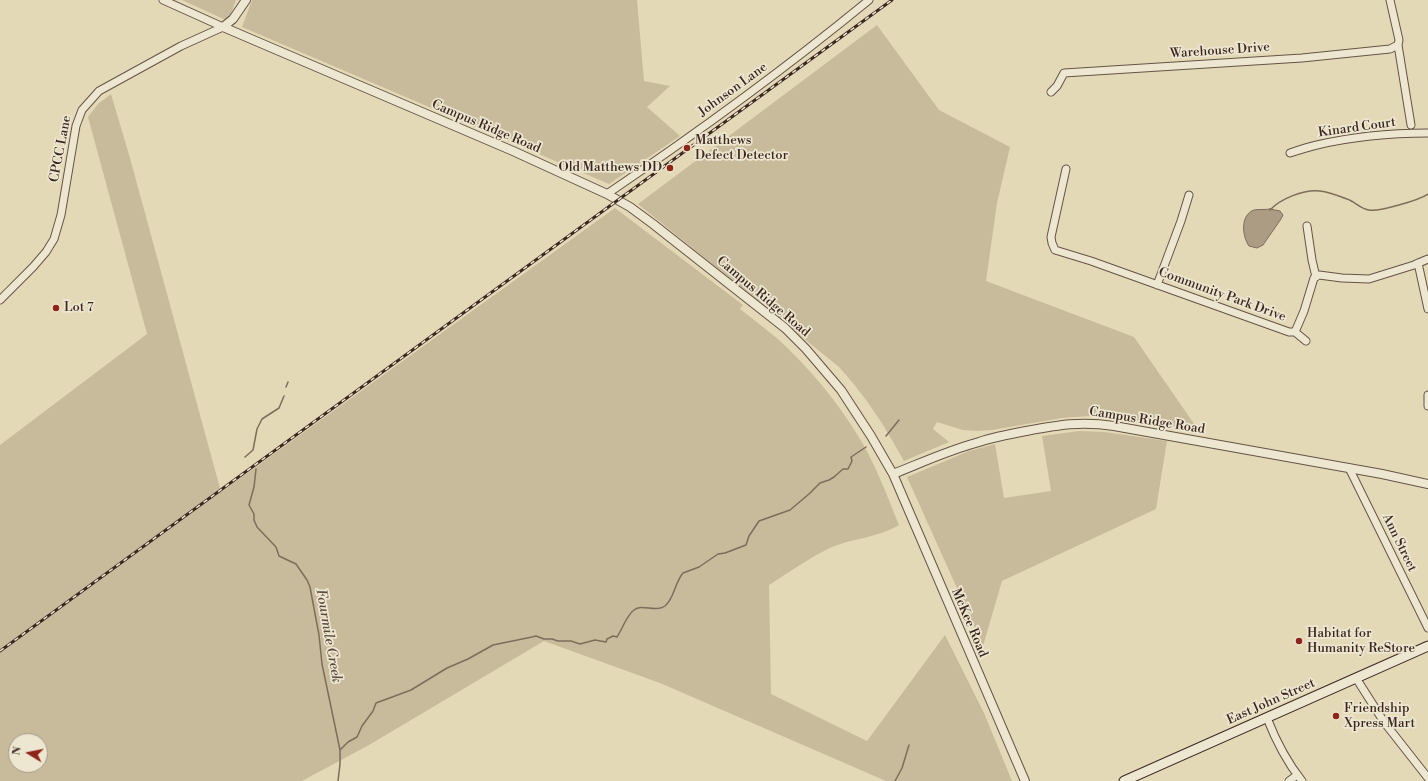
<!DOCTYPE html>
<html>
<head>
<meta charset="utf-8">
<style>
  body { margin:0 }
  #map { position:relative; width:1428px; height:781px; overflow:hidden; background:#e4d9b6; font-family:"Libre Bodoni",serif }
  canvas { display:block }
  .north { position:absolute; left:8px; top:733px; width:40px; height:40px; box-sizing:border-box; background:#ede6d0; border:1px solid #a69a8a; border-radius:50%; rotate:280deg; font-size:11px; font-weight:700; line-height:16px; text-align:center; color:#3b2720 }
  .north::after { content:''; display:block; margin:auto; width:14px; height:18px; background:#8f2418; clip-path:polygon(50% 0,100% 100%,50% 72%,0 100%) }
</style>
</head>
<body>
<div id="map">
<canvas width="1428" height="781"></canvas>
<div class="north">N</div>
</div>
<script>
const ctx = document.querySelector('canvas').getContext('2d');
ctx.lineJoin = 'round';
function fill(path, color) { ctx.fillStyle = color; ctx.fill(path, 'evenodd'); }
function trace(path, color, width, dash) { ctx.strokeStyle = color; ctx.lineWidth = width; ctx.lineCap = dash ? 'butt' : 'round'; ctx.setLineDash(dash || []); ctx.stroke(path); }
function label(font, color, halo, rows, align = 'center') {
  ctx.font = font + ' "Libre Bodoni",serif'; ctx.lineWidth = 3.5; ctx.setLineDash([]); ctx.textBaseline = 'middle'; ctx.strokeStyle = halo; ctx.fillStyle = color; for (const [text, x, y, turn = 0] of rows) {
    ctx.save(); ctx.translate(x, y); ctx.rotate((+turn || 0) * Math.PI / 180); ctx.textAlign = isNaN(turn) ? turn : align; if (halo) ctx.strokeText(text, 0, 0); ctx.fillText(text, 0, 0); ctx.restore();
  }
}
fill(new Path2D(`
  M182,0H236L228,21Z
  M252,0H637L644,81L670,86L647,107L680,136L609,184L242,27Z
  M877,25L939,110L1010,147L997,203L986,281L1134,337L1199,431L1108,418L1090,416L1062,418L992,430L978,431L963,430L937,422L933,429L949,442L904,461C884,425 867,398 839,367L638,204Z
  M111,94L130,158L221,492L615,208L743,305L740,309C753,319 766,329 779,340C808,367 834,397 855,431C874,460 886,493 899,525C878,538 852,538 830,548C809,558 788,573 769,585L771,694L867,741L945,635L984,713L1012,781H886L660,683L544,641L369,745L302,781H0V445L147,334L88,117L98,104ZM16,741H40V765H16Z
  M1079,431L1105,432L1167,441L1156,509L1002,581L983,646L907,477L969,451L995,444L1004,498L1051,491L1042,436Z`), '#c7bb9c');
const water = new Path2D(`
  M1270,209L1280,211L1283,215L1281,219L1263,245L1257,248L1249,246C1242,236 1240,215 1254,210C1259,209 1265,210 1270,209Z`);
fill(water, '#ab9c83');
trace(water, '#7e6d5b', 1);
trace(new Path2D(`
  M1270,210C1280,199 1304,189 1320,191C1329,192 1339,196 1347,199C1354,201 1361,209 1369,210C1379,212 1419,200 1428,194
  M286,387L288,382
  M886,436L899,420
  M245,457L253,450L257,429L262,419L279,408L284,396
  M256,469L254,487L249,505L254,514V520L257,527L276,547L279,556L296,564L307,580L310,587L319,635L322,664L340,750V764L338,781
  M340,750L348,742L357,737L362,726L373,711L376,703L411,690L447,668L468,659L493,645L532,637L536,636L544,639H552L558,641H571L580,644L595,640L606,642L607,639L613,636L617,637C623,628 626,616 634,610C642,603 655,613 665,606C674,599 675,582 683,573L699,567L718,554L725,553L746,545L749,536L759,521L790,510L809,494L820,483L829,480L834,477L843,469H848L852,461L851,457L866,447
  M895,781L902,768L909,745`), '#7e6d5b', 1.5);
const minor = new Path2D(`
  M163,0L223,27
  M1390,0L1399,40L1398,45L1411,125
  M1051,92L1057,86L1064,73L1302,58L1390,49L1398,45
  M1290,153C1299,150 1308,147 1317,145C1351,137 1393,133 1428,133
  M1066,169L1051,237L1052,243L1055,250L1091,261L1289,332H1295
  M607,194C697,133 785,69 869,0
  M1307,226L1312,260L1316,277
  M1418,263L1428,309
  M1157,285L1181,221L1189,195
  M0,300L33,267L46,252L54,239L61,215L76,126L82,110L99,91L181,46L223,27
  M1295,332L1304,311L1314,278L1319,275L1342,278L1369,279L1414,265L1428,259
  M1295,332L1306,341
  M1428,406V395
  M1349,468L1428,628
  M1356,678L1384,722L1428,778
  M1267,718C1276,741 1286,761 1302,781
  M1289,781L1297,775`);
const tertiary = new Path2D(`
  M246,0L233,19L223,27L513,151L607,194L630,207L653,224L785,328L806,349L841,390L871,436L893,474L1025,781
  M893,474C921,463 949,450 979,442C994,437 1010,434 1026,431C1059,425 1080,421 1114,426L1382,474L1428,484`);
const secondary = new Path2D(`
  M1124,781L1428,646`);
trace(minor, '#655446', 9);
trace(tertiary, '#655446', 10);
trace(secondary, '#3b2720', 11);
trace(minor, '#ede6d0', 7);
trace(tertiary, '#ede6d0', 8);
trace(secondary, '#ede6d0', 9);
const rail = new Path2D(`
  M0,651L892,0`);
trace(rail, '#3b2720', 3);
trace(rail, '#ede6d0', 1.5, [4.5]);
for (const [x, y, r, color] of [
  [687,148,4,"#8f2418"],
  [670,168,4,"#8f2418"],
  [56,308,4,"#8f2418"],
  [1299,641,4,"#8f2418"],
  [1336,716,4,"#8f2418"]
]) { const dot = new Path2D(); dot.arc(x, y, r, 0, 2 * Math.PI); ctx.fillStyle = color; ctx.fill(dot); trace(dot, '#ede6d0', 1.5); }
label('13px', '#3b2720', '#ede6d0', [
  ["Warehouse Drive",1220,51,-4],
  ["Johnson Lane",733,90,-36],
  ["Campus Ridge Road",486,127,23],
  ["Kinard Court",1357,128,-8],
  ["CPCC Lane",61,149,-79],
  ["Community Park Drive",1222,295,20],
  ["Campus Ridge Road",763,297,40],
  ["Campus Ridge Road",1147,421,9],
  ["Ann Street",1399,543,64],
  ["McKee Road",969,623,67],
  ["East John Street",1271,702,-24]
]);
label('13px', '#3b2720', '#ede6d0', [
  ["Matthews",695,141],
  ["Defect Detector",695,156],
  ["Old Matthews DD",662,168,"right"],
  ["Lot 7",64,308],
  ["Habitat for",1307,634],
  ["Humanity ReStore",1307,649],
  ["Friendship",1344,709],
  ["Xpress Mart",1344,724]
], 'left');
label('italic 14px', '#5d4a3e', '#ede6d0', [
  ["Fourmile Creek",328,636,80]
]);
</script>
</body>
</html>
